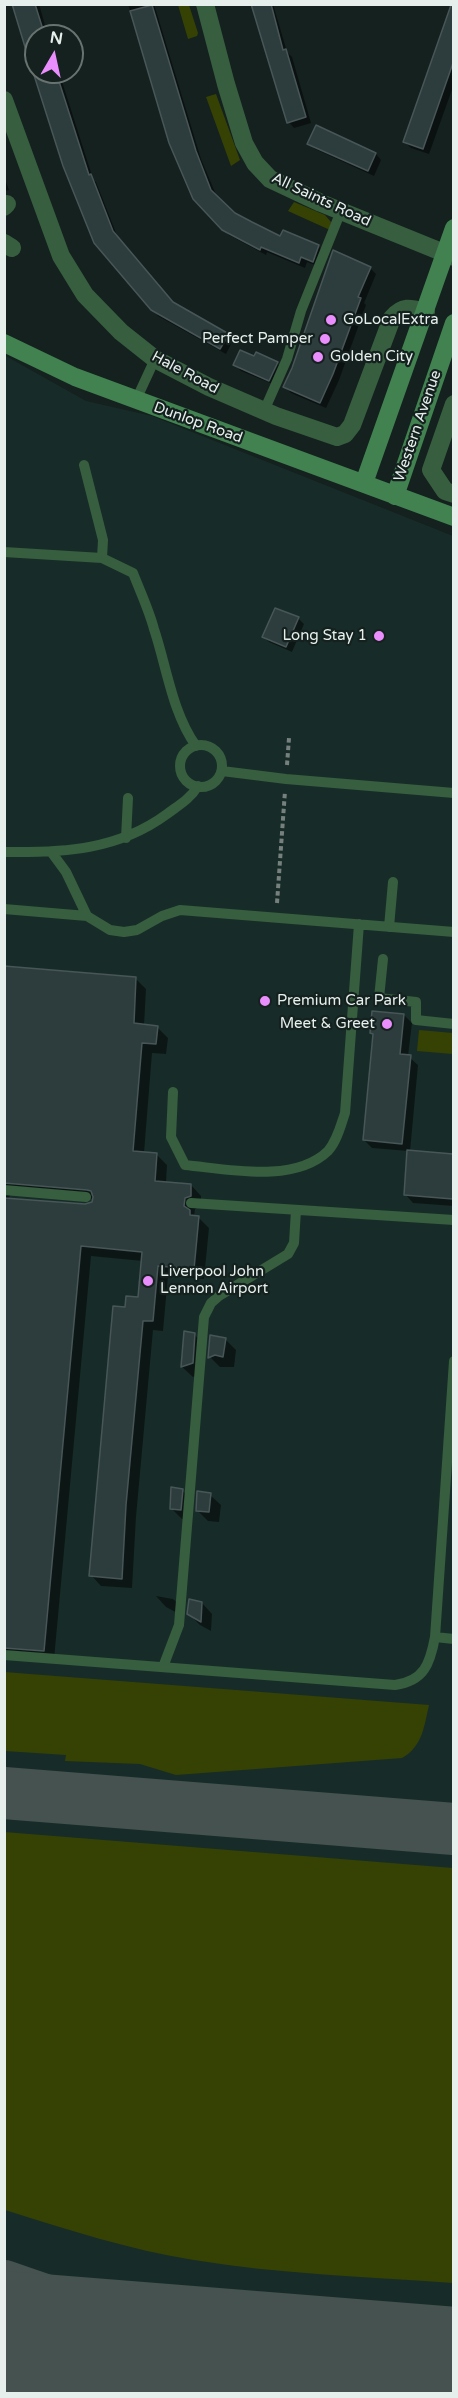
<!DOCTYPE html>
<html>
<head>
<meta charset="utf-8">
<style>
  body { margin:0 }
  #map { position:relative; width:458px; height:2398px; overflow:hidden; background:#14211e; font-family:"Varela Round",sans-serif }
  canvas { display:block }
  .frame { position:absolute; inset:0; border:6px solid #e6efec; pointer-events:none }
  .north { position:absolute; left:24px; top:24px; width:60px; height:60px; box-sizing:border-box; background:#14211e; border:2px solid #687370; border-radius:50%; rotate:9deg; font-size:16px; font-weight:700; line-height:24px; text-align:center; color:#e6efec }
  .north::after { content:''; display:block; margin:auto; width:21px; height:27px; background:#ea8dfd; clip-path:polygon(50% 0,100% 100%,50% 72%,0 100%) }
</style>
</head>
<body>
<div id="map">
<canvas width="458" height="2398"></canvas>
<div class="frame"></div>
<div class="north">N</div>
</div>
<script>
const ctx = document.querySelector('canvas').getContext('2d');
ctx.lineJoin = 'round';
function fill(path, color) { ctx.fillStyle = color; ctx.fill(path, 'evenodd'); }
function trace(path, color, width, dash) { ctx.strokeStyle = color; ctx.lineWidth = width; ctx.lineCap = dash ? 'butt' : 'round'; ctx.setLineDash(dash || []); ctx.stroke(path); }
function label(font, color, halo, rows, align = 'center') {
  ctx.font = font + ' "Varela Round",sans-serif'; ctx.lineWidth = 4.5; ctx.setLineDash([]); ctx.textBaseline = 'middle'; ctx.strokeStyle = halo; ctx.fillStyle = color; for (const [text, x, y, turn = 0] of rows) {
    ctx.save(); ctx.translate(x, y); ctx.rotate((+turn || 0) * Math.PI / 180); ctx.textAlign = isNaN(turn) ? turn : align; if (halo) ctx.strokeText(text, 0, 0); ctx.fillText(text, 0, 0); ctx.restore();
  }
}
fill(new Path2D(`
  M4,355L86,401L152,416L453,536V2393H5Z`), '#172c28');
fill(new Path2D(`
  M178,5H189L198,33L197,36L188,39Z
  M216,94L240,160L231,166L206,97Z
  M294,202L325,215L331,222L330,230L288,211Z
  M419,1030L453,1033V1054L417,1051Z
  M4,1672L429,1705C424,1726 423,1746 402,1758L176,1775L140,1764L65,1761L66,1755L5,1751Z
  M4,1832L453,1868V2283C368,2277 279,2274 194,2260C130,2250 66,2229 5,2210Z`), '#364203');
fill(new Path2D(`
  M13,4H39L48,36H36V72H59L93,179L96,182L118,238L174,304L228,335L233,340L226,354L158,316L152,309L64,165Z
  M128,4H154L201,159L217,197L234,214L281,238L318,246L324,252L318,266L307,262L305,268L267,252L266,255L229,235L223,229L171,143Z
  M253,4H273L287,52L292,57L311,123L294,128L289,122Z
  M454,4V84L429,154L411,148L405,142Z
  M316,127L376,154L381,160L374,176L315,149L309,143Z
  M4,177L9,190L4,191Z
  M334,252L370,268L376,274L364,303L366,305L339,380L326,408L291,393L285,387L294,369Z
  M277,363L282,369L275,385L241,371L235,365Z
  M298,618L304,624L292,652L269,642L263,637Z
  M4,968L136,979L146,989L144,1026L157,1027L168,1038L166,1054L152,1053L144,1153L156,1154L167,1165L166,1183L191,1185L201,1196V1206L195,1209L194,1217H198L209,1228L204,1279L168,1276L163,1331L153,1330L136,1517L132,1588L101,1586L91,1575L127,1308L140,1299L143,1261L91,1256L54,1660L4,1656ZM12,1193L94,1199L91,1205L8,1199Z
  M404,1015L412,1023L408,1056L418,1065L410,1152L453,1155L454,1152V1206L413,1203L405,1194L408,1151L372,1148L364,1140Z
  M185,1333L194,1334L205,1345L203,1373L193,1377L182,1367Z
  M225,1339L236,1350L234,1367H220L210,1357Z
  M182,1490L192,1501L191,1520L182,1519L171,1508Z
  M210,1495L221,1505L219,1522L208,1521L197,1510Z
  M156,1596L173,1599L184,1609L183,1616L166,1607Z
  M202,1603L212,1614L211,1631L200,1625L189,1614Z`), '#0007');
trace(new Path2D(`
  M4,1793L454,1829
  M4,2286C75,2311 147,2334 220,2347C279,2358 339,2362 398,2368`), '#46524f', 52);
trace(new Path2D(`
  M4,2337L454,2373`), '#46524f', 132);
const building = new Path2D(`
  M12,4H35L45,36H36V70H32Z
  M251,4H271L283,50L286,49L306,117L287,123Z
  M152,5L196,151L211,190L235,213L252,222L280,236L283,230L319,245L313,262L301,257L299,263L261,247L260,250L222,230L193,199L169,143L130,11Z
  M451,5H453V63L423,149L403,142Z
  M33,72H56L89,175L91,174L113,231L173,302L229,334L220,349L151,310L94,243L63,166Z
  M316,125L376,153L368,171L307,144Z
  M333,250L371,267L358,297L361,298L333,374L320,403L283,387L292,368Z
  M240,350L254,356L256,352L278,362L269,381L233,365Z
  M275,608L299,617L286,647L262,637Z
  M4,966L136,977L134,1023L158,1026L156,1044L142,1043L133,1151L157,1153L155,1181L191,1184V1196L185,1198L184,1206L190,1210V1215L199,1216L194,1269L158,1266L153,1321H143L126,1505L122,1579L89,1576L113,1306L125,1307L126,1296L138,1297L142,1252L81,1246L44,1651L4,1648V1198L85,1204L92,1202L93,1197L91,1191L87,1190L4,1183Z
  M372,1011L404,1014L400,1054L411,1055L402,1144L363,1140L373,1034L370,1033Z
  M407,1150L453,1154V1199L404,1195Z
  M184,1331L195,1333L193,1363L181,1367Z
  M210,1335L226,1338L223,1357L215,1355L208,1358Z
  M171,1487L183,1489L181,1510L170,1509Z
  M197,1491L211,1493L209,1512L196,1511Z
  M189,1599L202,1602L201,1622L187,1614Z`);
fill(building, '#2d3c3d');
trace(building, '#485658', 1.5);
trace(new Path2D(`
  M287,765L289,738
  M277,903L285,791`), '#76817e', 4, [4.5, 3]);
trace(new Path2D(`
  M136,400L155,359
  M264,411L287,359L301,311L341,211
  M84,465L103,540L102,558
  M4,552L102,558L133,573C140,591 149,610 154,629C167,668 172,712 196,746
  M180 766a21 21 0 1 1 42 0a21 21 0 1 1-42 0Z
  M222,771L286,779L454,793
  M126,838L128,798
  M4,852C64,853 118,850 167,814C179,805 190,799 198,786
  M52,853L66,872L87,916L110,930L124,932L137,930L162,916L180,910L454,932
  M4,909L87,916
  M389,927L393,882
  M383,959L379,998L416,1002V1020L454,1024
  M173,1092L171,1137L185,1165C227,1169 294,1184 328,1151C337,1141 341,1125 345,1113L359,924
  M4,1190L86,1197
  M191,1203L454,1220
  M435,1637L454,1639
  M4,1655L395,1685C424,1681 430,1664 435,1637L454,1361
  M163,1667L179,1625L204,1317L211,1303L219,1296L288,1254L294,1243L296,1210`), '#375e3f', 10);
trace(new Path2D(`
  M205,4L226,84L244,143L255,163L270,179L321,203L454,257
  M4,100L61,256L85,295L121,332L155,359L209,387L276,416L337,437L345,434L352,425L392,318C403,305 411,308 426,312
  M4,207L7,204
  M4,243L12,248
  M454,404L431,470L445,491L454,494`), '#375e3f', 18);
trace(new Path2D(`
  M4,343L75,377L454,517
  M364,483L454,228
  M395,496L454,323`), '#418250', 18);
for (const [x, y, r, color] of [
  [331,320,6,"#ea8dfd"],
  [325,339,6,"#ea8dfd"],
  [318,357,6,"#ea8dfd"],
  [379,636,6,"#ea8dfd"],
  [265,1001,6,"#ea8dfd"],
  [387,1024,6,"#ea8dfd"],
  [148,1281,6,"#ea8dfd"]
]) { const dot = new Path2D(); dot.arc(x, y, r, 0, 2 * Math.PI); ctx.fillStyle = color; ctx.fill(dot); trace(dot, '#14211e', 2); }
label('15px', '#e6efec', '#14211e', [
  ["All Saints Road",321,200,25],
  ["Hale Road",185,373,28],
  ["Dunlop Road",198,423,20],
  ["Western Avenue",418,426,-71]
]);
label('15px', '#e6efec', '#14211e', [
  ["GoLocalExtra",343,320],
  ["Perfect Pamper",313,339,"right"],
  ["Golden City",330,357],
  ["Long Stay 1",367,636,"right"],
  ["Premium Car Park",277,1001],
  ["Meet & Greet",375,1024,"right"],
  ["Liverpool John",160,1272],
  ["Lennon Airport",160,1289]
], 'left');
</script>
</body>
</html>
